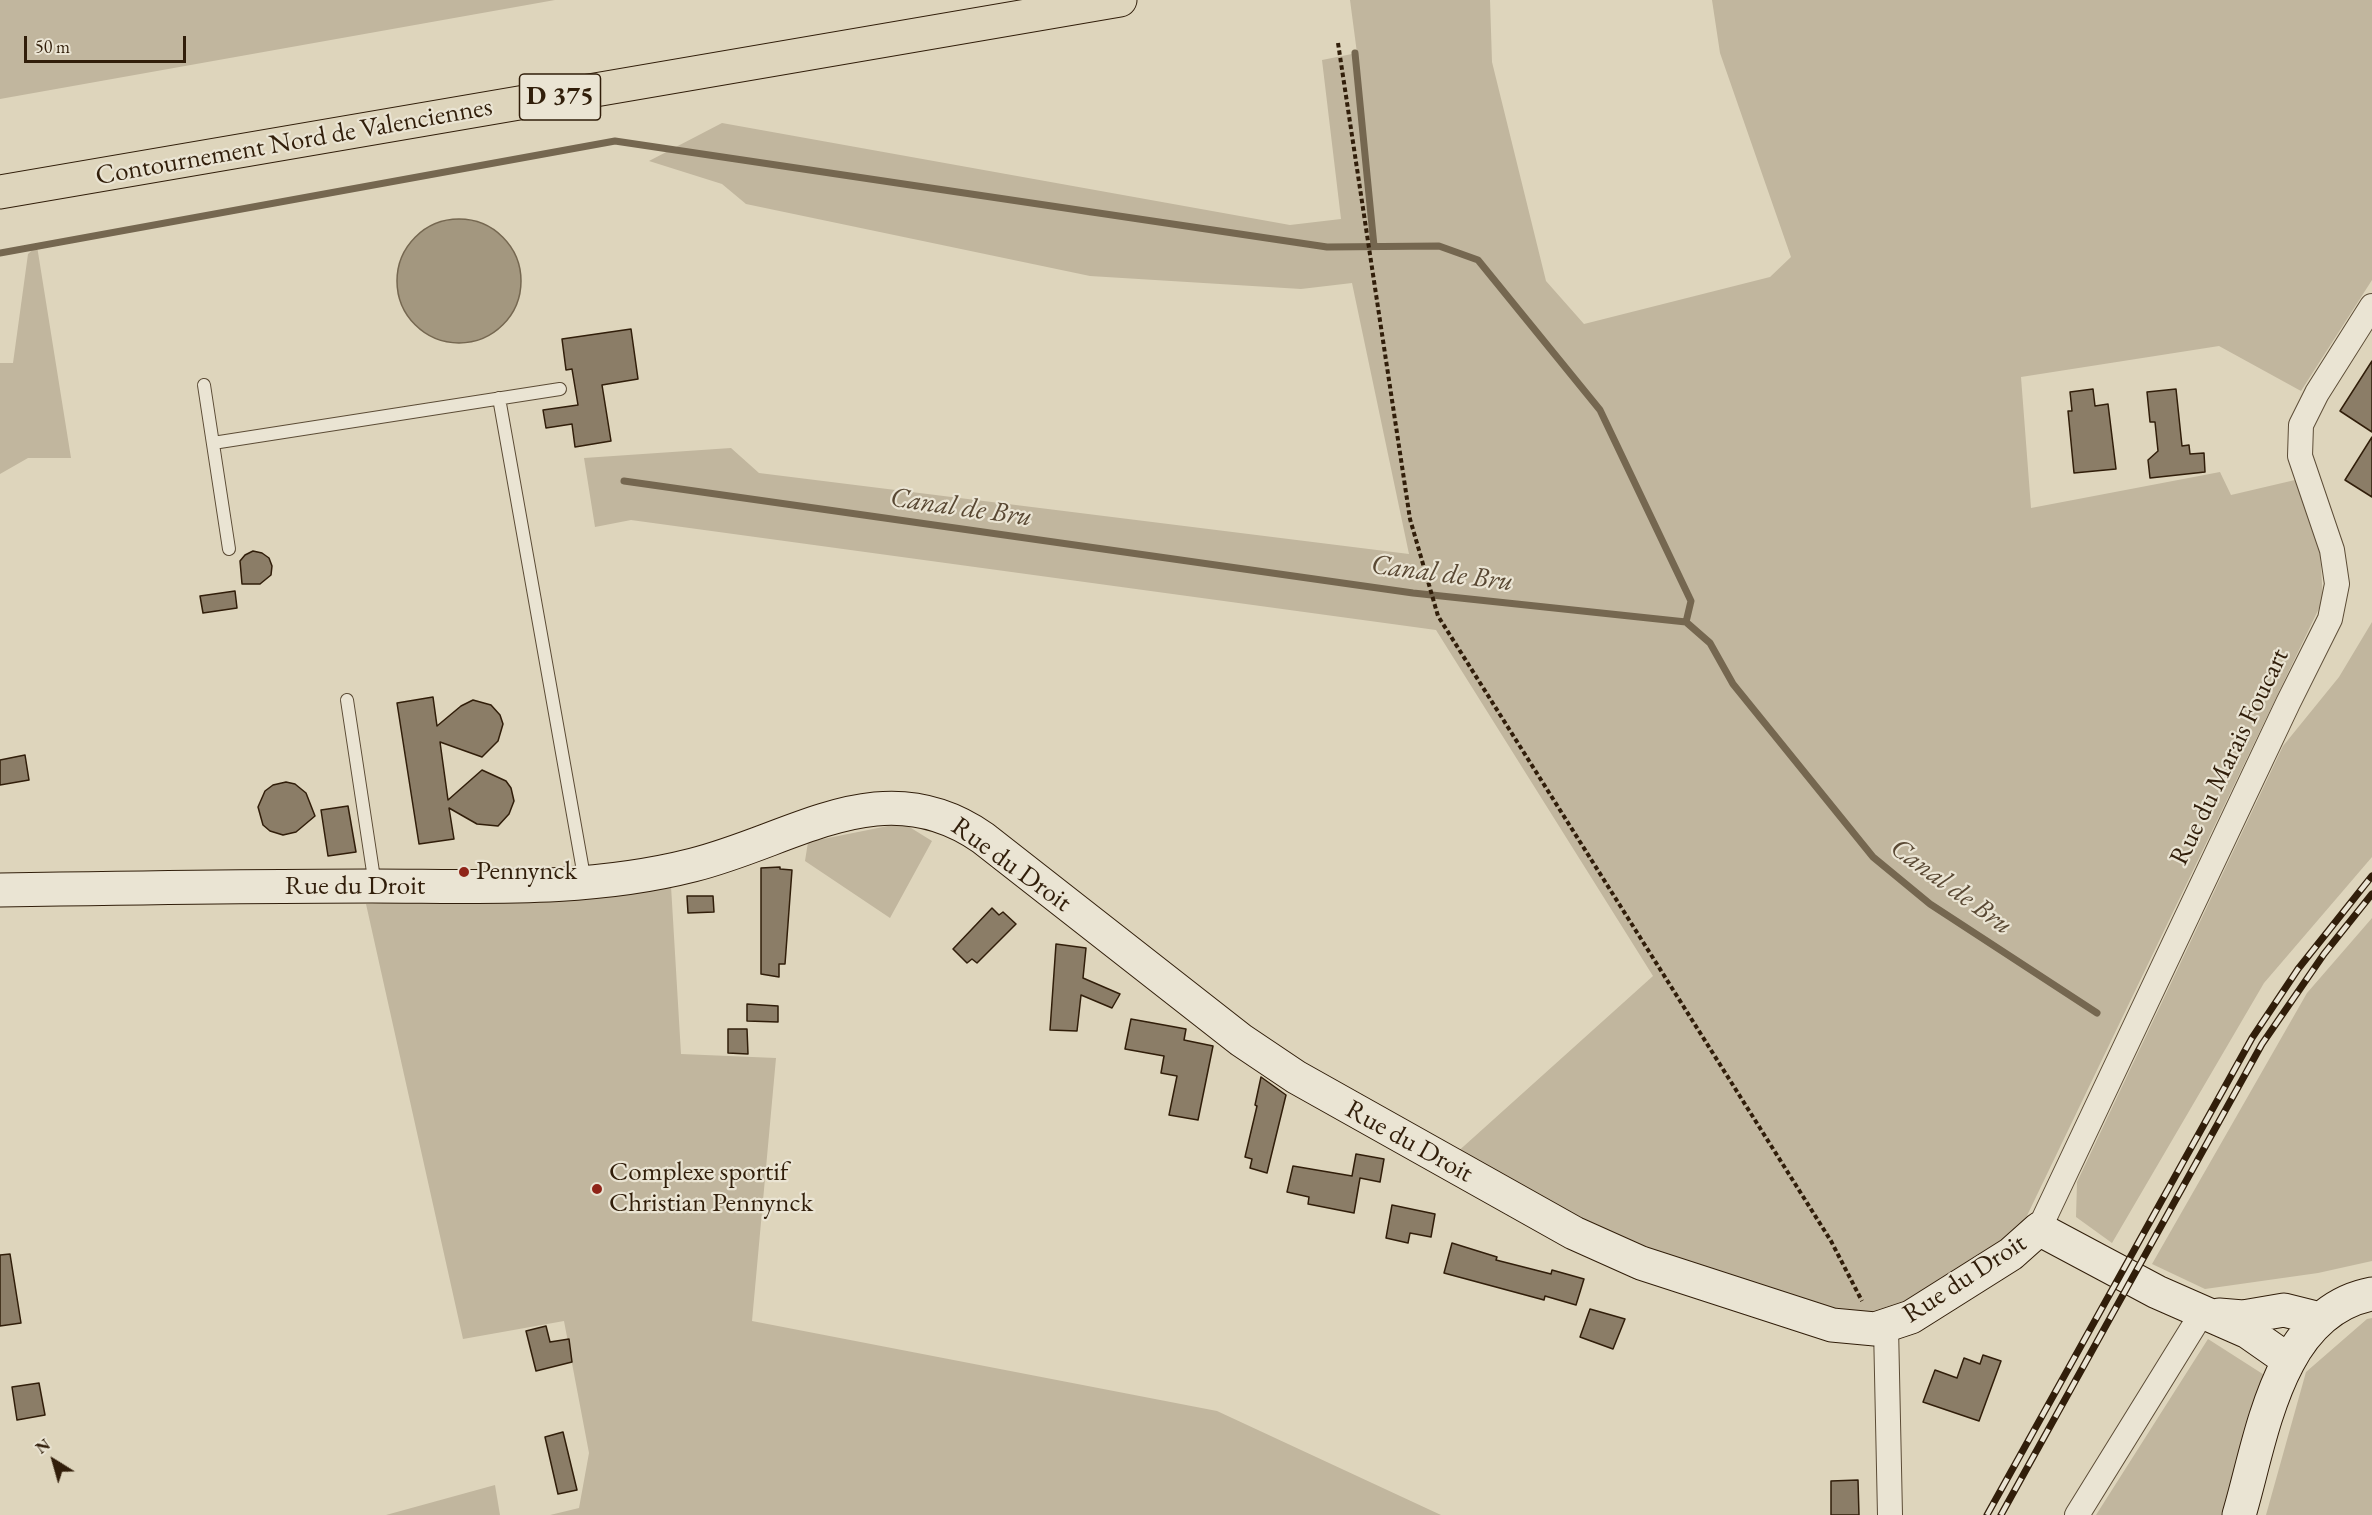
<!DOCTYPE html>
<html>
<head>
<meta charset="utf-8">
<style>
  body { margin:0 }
  #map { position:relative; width:2372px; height:1515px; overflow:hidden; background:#ded5bc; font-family:"EB Garamond",serif }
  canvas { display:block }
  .north { position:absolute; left:24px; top:1431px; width:60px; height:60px; -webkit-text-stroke:4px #eae4d3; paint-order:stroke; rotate:323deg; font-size:16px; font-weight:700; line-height:24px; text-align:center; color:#311e0a }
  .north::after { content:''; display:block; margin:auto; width:21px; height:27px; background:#311e0a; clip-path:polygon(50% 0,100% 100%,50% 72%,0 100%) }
  .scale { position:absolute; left:24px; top:36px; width:162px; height:27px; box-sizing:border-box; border:3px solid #311e0a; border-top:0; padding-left:8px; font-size:18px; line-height:21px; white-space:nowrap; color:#311e0a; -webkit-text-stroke:4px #eae4d3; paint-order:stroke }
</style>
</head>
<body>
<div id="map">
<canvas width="2372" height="1515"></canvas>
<div class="north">N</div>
<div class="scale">50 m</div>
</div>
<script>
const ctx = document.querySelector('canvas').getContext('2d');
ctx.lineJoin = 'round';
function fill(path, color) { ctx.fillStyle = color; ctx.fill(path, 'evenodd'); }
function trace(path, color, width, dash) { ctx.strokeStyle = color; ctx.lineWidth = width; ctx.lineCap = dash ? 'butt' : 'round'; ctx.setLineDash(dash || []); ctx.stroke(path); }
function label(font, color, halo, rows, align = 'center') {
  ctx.font = font + ' "EB Garamond",serif'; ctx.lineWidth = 4.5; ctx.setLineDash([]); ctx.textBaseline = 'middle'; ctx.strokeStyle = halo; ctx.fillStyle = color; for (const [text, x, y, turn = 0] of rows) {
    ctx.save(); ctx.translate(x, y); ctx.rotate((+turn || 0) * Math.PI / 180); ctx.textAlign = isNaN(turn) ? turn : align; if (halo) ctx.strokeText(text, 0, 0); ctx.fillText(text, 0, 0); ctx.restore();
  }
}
fill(new Path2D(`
  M0,0H555L0,99Z
  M1350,0H1490L1492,62L1546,281L1584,324L1770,277L1791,257L1720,53L1712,0H2372V280L2301,391L2219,346L2021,377L2031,508L2220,472L2231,495L2295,480L2320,551L2323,600L2023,1224L1998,1249L1924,1296L1862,1318L1657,1259L1454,1155L1653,976L1436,630L631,520L595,527L584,458L731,448L759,473L1409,554L1352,283L1301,289L1090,276L746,204L722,184L649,161L722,123L1290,225L1341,219L1322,60L1357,53Z
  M37,246L71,458H28L0,474V363H13L28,254Z
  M2372,622V857L2264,983L2112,1243L2076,1217L2077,1182L2283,746L2339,677Z
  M903,823L932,841L890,918L805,861L808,842Z
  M671,886L681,1054L776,1058L752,1321L1217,1411L1441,1515H550L579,1508L589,1453L564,1321L463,1339L366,904Z
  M2372,918V1261L2318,1273L2205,1289L2152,1264L2307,993Z
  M2372,1318V1515H2266L2306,1372L2367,1319Z
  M2208,1339L2269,1378L2222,1515H2096Z
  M495,1485L500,1515H386Z`), '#c1b69e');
const water = new Path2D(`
  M397 281a62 62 0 1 1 124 0a62 62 0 1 1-124 0Z`);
fill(water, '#a3977f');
trace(water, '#756750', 1.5);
trace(new Path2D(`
  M1355,53L1374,246
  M0,253L615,141L1327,247L1439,246L1478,260L1600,410L1691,601L1686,622
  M624,481L1413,593L1686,622L1710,643L1733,684L1873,857L1930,904L2097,1013`), '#756750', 7);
const building = new Path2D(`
  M631,329L638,379L602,385L611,441L575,447L572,424L546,428L543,410L578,405L572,369L566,370L562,339Z
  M2372,361V432L2340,411Z
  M2093,389L2095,406L2108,404L2116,469L2074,473L2068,411H2072L2070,392Z
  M2176,389L2182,446L2189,445L2190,454L2204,453L2205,472L2150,478L2148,460L2158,451L2155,422H2150L2147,392Z
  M2372,437V497L2345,480Z
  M253,551L262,553L269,558L272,566L271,575L260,584H242L240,561L245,555Z
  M235,591L237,608L203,613L200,596Z
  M433,697L437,726L461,706L473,700L491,705L500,715L503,724L498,741L482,757L440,742L448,800L482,770L506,781L511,788L514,801L509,814L498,826L477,824L449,808L454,839L419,844L397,703Z
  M25,755L29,780L0,785V760Z
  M286,782L295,784L306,793L315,816L296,832L283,835L270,831L263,825L258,807L265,791L273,785Z
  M348,806L356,852L328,856L321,810Z
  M780,867V869L792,870L785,964H779V977L761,974V868Z
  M687,896H713L714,912L688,913Z
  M992,908L999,915L1003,912L1016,924L977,963L972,959L967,963L953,949Z
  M1056,944L1086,948L1083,978L1120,994L1112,1008L1081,995L1077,1031L1050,1030Z
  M747,1004L778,1006V1022L747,1021Z
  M1131,1019L1186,1029L1184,1040L1213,1046L1198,1120L1169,1115L1177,1076L1161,1073L1164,1056L1125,1049Z
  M728,1029H747L748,1054L728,1053Z
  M1261,1077L1286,1095L1267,1173L1250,1168L1252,1159L1245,1157L1257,1106L1255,1105Z
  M1356,1154L1384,1159L1380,1182L1360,1178L1354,1213L1308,1204L1309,1197L1287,1192L1293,1166L1352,1176Z
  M1392,1205L1435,1214L1431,1237L1410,1233L1408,1243L1386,1238Z
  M1452,1243L1497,1257L1496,1260L1551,1274L1552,1270L1584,1279L1576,1305L1545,1296L1544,1300L1444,1273Z
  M10,1254L21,1323L0,1326V1255Z
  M1590,1309L1625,1319L1613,1349L1580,1337Z
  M546,1326L550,1342L569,1339L572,1362L536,1371L526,1331Z
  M1983,1355L2001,1361L1979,1421L1923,1402L1935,1370L1957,1378L1964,1358L1980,1364Z
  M39,1383L45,1415L17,1420L12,1387Z
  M563,1432L577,1490L558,1494L545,1437Z
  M1858,1480L1859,1515H1831V1481Z`);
fill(building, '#8b7d67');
trace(building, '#311e0a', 1.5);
const lane = new Path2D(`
  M204,385L229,549
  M499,398L585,882
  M213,443L560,389
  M347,700L375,885`);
const street = new Path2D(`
  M2039,1229L2288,703L2330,619L2337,584L2332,550L2300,456L2301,425L2317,393L2372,306
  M1886,1327L1890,1515
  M2077,1515L2202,1313`);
const secondary = new Path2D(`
  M0,890C124,888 248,886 372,886C480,886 587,892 693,865C794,840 883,768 983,838L1241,1040L1296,1077L1574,1233L1641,1263L1832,1325L1875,1329L1911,1317L2011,1254L2039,1229L2157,1292L2248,1332L2288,1360
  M2219,1315L2243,1317L2284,1310L2320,1319
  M2239,1515C2262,1438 2277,1312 2372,1294`);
const primary = new Path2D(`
  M0,192L1120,0`);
trace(lane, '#5c4c36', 14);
trace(street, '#5c4c36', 26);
trace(secondary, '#311e0a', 35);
trace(primary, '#311e0a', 35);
trace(new Path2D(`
  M1338,43L1410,519L1438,616L1831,1241L1862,1301`), '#311e0a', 4, [4.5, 3]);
trace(lane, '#eae4d3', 12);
trace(street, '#eae4d3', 24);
trace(secondary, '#eae4d3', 33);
trace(primary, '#ded5bc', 33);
const rail = new Path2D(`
  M1987,1515L2252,1038L2298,969L2372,876
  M2001,1515L2262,1044L2324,954L2372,894`);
trace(rail, '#311e0a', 7);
trace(rail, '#eae4d3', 4.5, [14]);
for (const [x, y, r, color] of [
  [464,872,6,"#8f2418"],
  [597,1189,6,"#8f2418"]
]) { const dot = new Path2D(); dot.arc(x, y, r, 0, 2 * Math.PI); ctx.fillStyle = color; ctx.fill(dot); trace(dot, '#eae4d3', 2); }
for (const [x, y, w] of [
  [560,97,81]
]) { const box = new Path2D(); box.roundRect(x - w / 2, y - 23, w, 46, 4.5); ctx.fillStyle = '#eae4d3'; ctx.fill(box); trace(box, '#311e0a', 1.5); }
label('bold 26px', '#311e0a', null, [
  ["D 375",560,97]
]);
label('27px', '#311e0a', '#eae4d3', [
  ["Contournement Nord de Valenciennes",294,142,-10],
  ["Rue du Marais Foucart",2230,757,-64],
  ["Rue du Droit",1011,865,36],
  ["Rue du Droit",355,887],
  ["Rue du Droit",1409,1142,29],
  ["Rue du Droit",1965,1279,-33]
]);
label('27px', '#311e0a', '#eae4d3', [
  ["Pennynck",476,872],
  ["Complexe sportif",609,1173],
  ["Christian Pennynck",609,1204]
], 'left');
label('italic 28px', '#594833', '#eae4d3', [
  ["Canal de Bru",961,508,8],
  ["Canal de Bru",1442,574,7],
  ["Canal de Bru",1951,887,36]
]);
</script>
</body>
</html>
